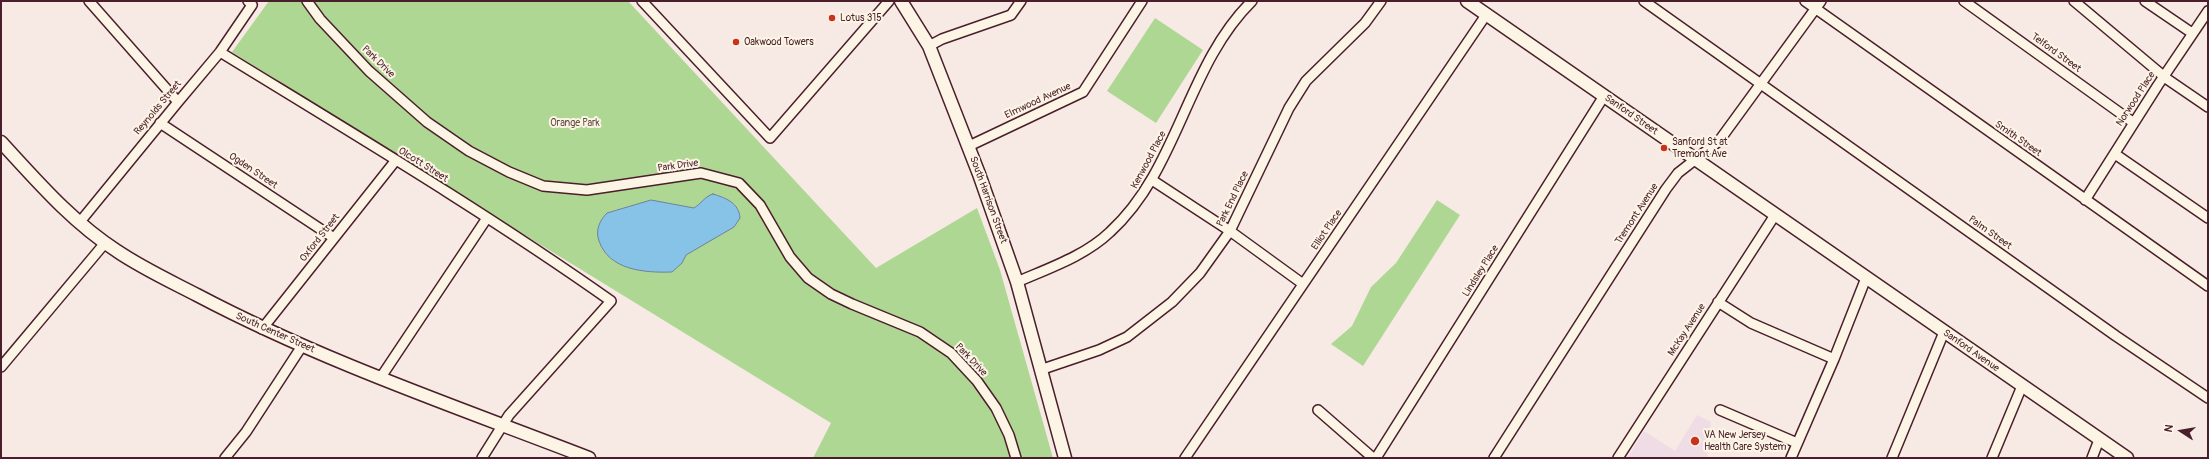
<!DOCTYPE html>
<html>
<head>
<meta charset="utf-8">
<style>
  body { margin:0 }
  #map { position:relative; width:2209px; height:459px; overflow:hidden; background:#f7eae5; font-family:Pangolin,sans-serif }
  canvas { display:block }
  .frame { position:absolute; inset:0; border:2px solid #4a1f2b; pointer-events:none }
  .north { position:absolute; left:2161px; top:411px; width:40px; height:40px; -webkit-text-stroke:3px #fcf5e5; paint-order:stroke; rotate:282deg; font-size:11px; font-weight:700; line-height:16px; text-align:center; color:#4a1f2b }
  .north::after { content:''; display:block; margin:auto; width:14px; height:18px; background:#4a1f2b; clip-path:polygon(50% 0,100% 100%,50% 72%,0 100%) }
</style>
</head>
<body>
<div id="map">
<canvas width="2209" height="459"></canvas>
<div class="frame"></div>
<div class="north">N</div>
</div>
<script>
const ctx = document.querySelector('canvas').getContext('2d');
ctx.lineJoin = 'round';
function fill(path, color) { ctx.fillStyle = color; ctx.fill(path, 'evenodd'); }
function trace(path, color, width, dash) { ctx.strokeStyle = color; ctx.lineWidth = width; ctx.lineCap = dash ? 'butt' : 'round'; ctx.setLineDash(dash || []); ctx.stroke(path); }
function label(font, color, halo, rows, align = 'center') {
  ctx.font = font + ' Pangolin,sans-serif'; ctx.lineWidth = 4; ctx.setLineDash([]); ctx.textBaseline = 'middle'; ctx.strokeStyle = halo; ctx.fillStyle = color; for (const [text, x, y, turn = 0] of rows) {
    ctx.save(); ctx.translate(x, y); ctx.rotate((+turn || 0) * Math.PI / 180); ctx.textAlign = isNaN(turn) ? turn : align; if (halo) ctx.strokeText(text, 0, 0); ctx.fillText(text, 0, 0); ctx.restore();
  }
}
fill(new Path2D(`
  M1697,415L1711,422L1707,458H1627L1644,431L1675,451Z`), '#f0dce5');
fill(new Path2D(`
  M269,1H628L876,268L977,208L1000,270L1053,458H813L831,423L497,218L232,52Z
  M1155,18L1203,50L1156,123L1107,91Z
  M1437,200L1460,215L1363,366L1331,344L1352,326L1371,287L1396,263Z`), '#afd794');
const water = new Path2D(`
  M713,194C726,198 739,203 740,218L734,227L686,255L682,263L672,272C644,273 609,270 599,241C595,230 600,220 607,213L651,200L694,208C701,204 705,196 713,194Z`);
fill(water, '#87c3e7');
trace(water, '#6f819c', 1);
const minor = new Path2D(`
  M89,1L178,102
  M307,1L320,19L369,71L427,122L469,151L509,172L543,186L587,190L701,173L739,183L760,205L790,257L808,278L831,294L852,304L920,332L951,353L977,381L996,408L1009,435L1016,458
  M642,1L770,138L889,1
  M1644,1L2116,336L2208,398
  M1805,1L2208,286
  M1964,1L2134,123
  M2074,1L2167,79L2208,107
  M2145,1L2192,33
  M929,46L942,39L1011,15L1021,1
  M220,52C352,133 485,212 611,301L509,415L482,458
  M160,123L334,238
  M969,146L1083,92L1142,1
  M2115,154L2208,218
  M1152,180L1230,231L1303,284
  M2085,200L2158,85L2208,11
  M79,223L178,102L220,52L252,5L248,1
  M1017,282C1049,268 1085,256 1110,232C1179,169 1186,66 1252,1
  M1718,302L1751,323L1834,359
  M262,329L396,160
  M1,367L105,243
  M1040,370L1099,350L1127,337L1172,302L1200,273L1230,231L1289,108L1306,81L1365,23L1381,1
  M381,377L487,218
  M1318,410L1373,458
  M1720,410L1797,443
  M225,458L246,432L302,346
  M1185,458L1486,15
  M1376,458L1604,96
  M1494,458L1666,189L1678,173L1719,141L1821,1
  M1618,458L1775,215
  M1791,458L1834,359L1866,278
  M1892,458L1944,332
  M1992,458L2022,386
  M2092,458L2099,440`);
const major = new Path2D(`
  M901,1L929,46L979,174L1017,282L1065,458
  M1467,1L2127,458
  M1,142C37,181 72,222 117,251C142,268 170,281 197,295C322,361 457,407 589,458`);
trace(minor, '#4a1f2b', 12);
trace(major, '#4a1f2b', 15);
trace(minor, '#fcf5e5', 9);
trace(major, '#fcf5e5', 12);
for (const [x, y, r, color] of [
  [832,18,4,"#c8321e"],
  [736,42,4,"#c8321e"],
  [1664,148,4,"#c8321e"],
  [1695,441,5,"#c8321e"]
]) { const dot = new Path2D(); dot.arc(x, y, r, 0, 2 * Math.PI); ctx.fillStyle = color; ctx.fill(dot); trace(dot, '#fcf5e5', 1.5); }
label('10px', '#4a1f2b', '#fcf5e5', [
  ["Lotus 315",840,18],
  ["Oakwood Towers",744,42],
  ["Sanford St at",1672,142],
  ["Tremont Ave",1672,154],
  ["VA New Jersey",1704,435],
  ["Health Care System",1704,447]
], 'left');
label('10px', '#4a1f2b', '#fcf5e5', [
  ["Telford Street",2056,53,36],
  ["Park Drive",378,62,44],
  ["Norwood Place",2136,99,-57],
  ["Elmwood Avenue",1038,101,-25],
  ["Reynolds Street",158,108,-50],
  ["Sanford Street",1631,115,35],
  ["Smith Street",2018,139,35],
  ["Kenwood Place",1149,160,-62],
  ["Olcott Street",423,165,32],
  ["Park Drive",678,166,-8],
  ["Ogden Street",253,171,34],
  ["Park End Place",1233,199,-64],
  ["South Harrison Street",988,200,70],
  ["Tremont Avenue",1637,214,-57],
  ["Elliot Place",1327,230,-56],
  ["Palm Street",1990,233,35],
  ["Oxford Street",320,238,-52],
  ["Lindsley Place",1481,271,-58],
  ["McKay Avenue",1687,330,-57],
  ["South Center Street",275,333,24],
  ["Sanford Avenue",1971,351,35],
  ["Park Drive",971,360,46]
]);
label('10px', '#634d45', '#fcf5e5', [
  ["Orange Park",575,123]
]);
</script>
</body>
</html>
